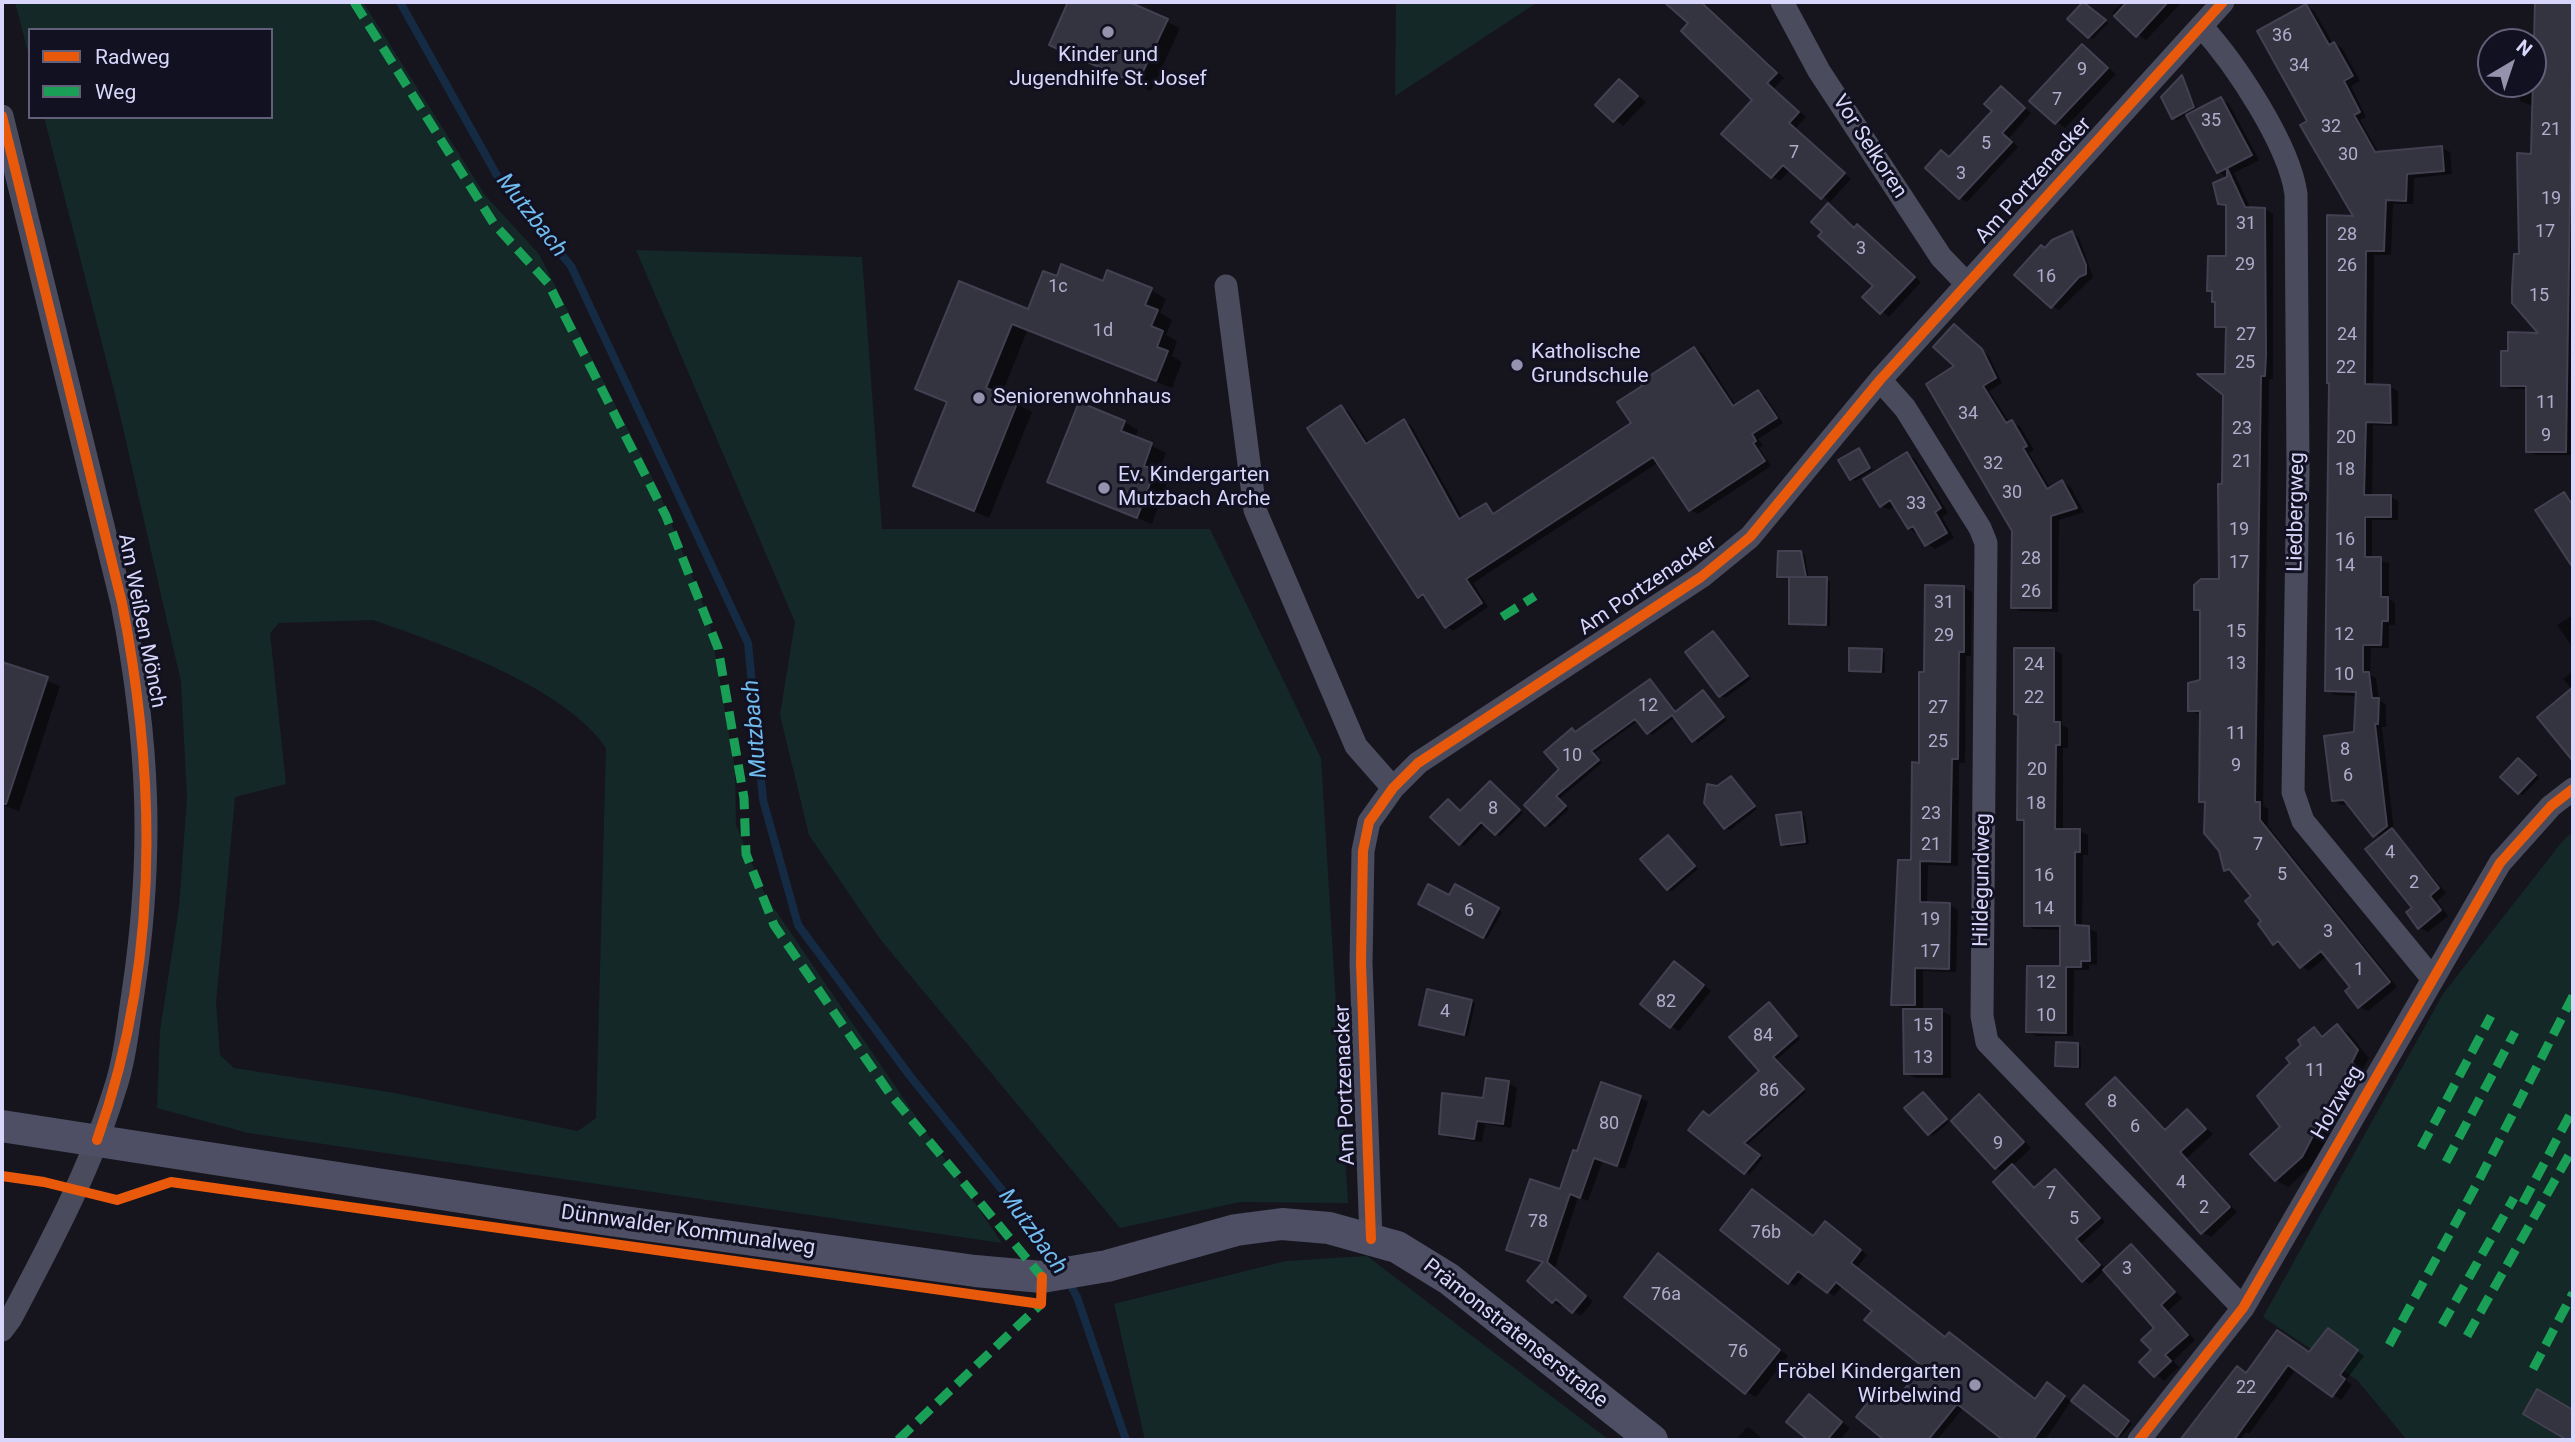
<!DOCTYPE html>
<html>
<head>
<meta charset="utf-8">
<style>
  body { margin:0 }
  #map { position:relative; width:2575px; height:1442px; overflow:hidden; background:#16151e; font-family:Roboto,sans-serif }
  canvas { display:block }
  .frame { position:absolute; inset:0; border:4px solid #d8d6fa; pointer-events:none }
  .legend { position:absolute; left:28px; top:28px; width:245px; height:91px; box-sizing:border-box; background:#121122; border:2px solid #616078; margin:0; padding:9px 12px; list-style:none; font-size:21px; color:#d8d6fa }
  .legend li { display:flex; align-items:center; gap:14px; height:35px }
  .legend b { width:35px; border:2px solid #616078 }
  .north { position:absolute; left:2477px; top:28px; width:70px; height:70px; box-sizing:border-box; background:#121122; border:2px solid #616078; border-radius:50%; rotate:39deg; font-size:19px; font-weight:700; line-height:28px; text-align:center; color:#d8d6fa }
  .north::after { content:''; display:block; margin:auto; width:24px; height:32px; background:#9492ad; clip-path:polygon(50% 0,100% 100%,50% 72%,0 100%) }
</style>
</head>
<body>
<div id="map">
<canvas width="2575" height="1442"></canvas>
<div class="frame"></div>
<ul class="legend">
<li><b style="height:9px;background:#e8590c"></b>Radweg</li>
<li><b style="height:9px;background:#1a9f57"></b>Weg</li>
</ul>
<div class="north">N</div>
</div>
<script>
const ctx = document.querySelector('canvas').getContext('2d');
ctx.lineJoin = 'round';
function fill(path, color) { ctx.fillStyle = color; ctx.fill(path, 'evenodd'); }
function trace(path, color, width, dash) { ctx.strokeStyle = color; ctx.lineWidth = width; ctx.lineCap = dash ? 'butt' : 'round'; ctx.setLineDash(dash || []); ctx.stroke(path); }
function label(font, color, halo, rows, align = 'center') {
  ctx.font = font + ' Roboto,sans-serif'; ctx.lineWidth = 6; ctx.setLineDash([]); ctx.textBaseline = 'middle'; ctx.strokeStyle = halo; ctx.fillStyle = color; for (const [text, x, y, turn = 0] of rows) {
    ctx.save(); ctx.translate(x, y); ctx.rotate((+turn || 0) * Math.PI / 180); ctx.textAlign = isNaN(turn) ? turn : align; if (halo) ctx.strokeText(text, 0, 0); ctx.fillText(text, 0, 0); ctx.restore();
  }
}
fill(new Path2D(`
  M15,2H363L485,195L539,254L657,487L709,619L735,769L736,825L765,895L1002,1243L248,1133L157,1108L160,1031L179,907L187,797L181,682L117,402L44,117H271V30H30V60ZM373,620C442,644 564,686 606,748L596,1118L578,1131L395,1093L234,1068L220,1055L216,1003L235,797L286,784L270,633L279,623Z
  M1396,2H1538L1395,96Z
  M636,250L862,257L882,529H1210L1321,758L1348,1203L1240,1202L1120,1228L880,939L809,835L780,715L795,622Z
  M2573,831V1440H2407L2357,1380L2263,1317L2443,994L2561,843Z
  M1367,1256L1609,1440H1145L1114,1304L1286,1261Z`), '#142828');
fill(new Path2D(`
  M1070,2H1125L1180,28L1151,91L1051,44Z
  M1681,2H1703L1784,78L1774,88L1806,117L1796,128L1851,179L1830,202L1791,169L1780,181L1772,176L1754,100L1675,9Z
  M2085,2L2108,23L2093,39L2070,18Z
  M2123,2H2182L2146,40L2112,13Z
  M2536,2H2573V455H2536L2528,451L2527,389H2511L2503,385L2509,352L2542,335L2521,256L2533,155V106L2520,101L2521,84H2533Z
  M2306,6L2314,11L2333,44L2342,48L2360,81L2351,86L2366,117L2360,120L2379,153L2442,148L2450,152L2452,174L2414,178L2413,204H2393L2391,255H2374L2373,386L2390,387L2398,391V426L2373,425L2372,497L2390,496L2398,501V520H2372V559L2389,563V599L2395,603V625H2389V648H2371L2370,675L2376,678L2379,700L2386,705V727H2382L2394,832L2446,893L2437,901L2448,916L2428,932L2420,928L2414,908L2381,839L2349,804L2341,805L2333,800L2356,734L2357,696L2335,695L2327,690L2329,217L2356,218L2309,121Z
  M2082,46L2116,74L2065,128L2032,101Z
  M2182,77L2198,111L2221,99L2229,104L2259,160L2234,173L2251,209H2265L2273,214V379H2269L2263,806L2268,809V826L2397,987L2368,1011L2360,1007L2352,987L2327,956L2309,971L2301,966L2285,946L2275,943L2253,896L2226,869L2207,805L2201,801V715L2189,710L2202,681V613L2195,609L2221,581L2228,330L2216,326L2217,302L2214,293L2209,290L2227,258L2228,208L2219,203L2229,178L2218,172L2188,114L2177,120L2173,118Z
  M1620,81L1646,102L1623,126L1597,105Z
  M2001,88L2031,113L2009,138L2018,147L1967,202L1960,198L1942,152L1951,158L1995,111Z
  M1828,205L1855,229L1857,227L1865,231L1921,282L1889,317L1865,297L1875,286L1824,232Z
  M2072,233L2079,238L2093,277L2059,310L2052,306L2045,250Z
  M1058,278L1151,290L1166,299L1160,313L1172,320L1166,335L1177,341L1172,356L1182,362L1172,388L1027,331L1001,396L1032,412L989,518L915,485L948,404L917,389L1029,311Z
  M1954,326L1989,356L2002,383L1989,391L2010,423L2020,426L2034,450L2029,453L2051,489L2062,482L2070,486L2084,512L2059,520L2058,612L2020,611L2012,607L2013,531L1957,366Z
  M1694,349L1702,353L1736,406L1758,392L1765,396L1783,423L1758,439L1763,445L1759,448L1771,466L1698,514L1690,510L1659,462L1473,583L1488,607L1453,631L1446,626L1428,599L1419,596L1341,407L1348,411L1369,443L1404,421L1411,425L1463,519L1486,505L1496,514L1633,423Z
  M1124,422L1138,430L1135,438L1166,453L1158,473L1168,480L1152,524L1049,482Z
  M1859,450L1873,470L1855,481L1852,479Z
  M1907,454L1915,459L1948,513L1942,517L1954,538L1935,549L1909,528L1896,506L1889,510L1881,506Z
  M2564,494L2573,501V565L2538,511Z
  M1800,552L1805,555L1809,579L1830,581V626L1791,623V579L1779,576Z
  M1964,588L1972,592L1971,656H1966L1965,763H1959L1958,866L1928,865L1927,904L1950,905L1958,910L1956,972L1923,971V1011H1942L1951,1016V1078H1915L1906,1073L1905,1009L1893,1004L1913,861L1926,674Z
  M2573,615V648L2557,625Z
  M1714,633L1751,679L1725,698L1721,696Z
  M1881,650L1885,653V673L1851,670Z
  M2054,650L2062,654V725L2068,728V748H2063V831H2080L2088,835V855H2083L2082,927L2097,932V965L2089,964V970H2074L2073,1036H2036L2028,1031L2062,968V930L2034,929L2026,925V823L2019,819Z
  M2,664L60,686L19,811L2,805Z
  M2573,671V753L2566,749L2573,690L2563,679Z
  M1650,681L1676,713L1703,692L1727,720L1698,743L1676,717L1652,735L1638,721L1594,753L1602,763L1559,799L1569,809L1550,827L1546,825L1561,769L1576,733Z
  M2523,763L2539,778L2523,795L2519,793Z
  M1731,778L1757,809L1730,830L1726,828L1718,788Z
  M1490,783L1523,813L1500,836L1485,824L1464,846L1460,843L1461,813Z
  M1801,814L1805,816L1809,844L1786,847L1782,844Z
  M1668,837L1698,869L1672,891L1668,889Z
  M1456,886L1502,912L1487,939L1420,903L1450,897Z
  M1682,967L1711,991L1679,1031L1671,1026Z
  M1471,1001L1475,1003L1468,1036L1425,1026Z
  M1769,1004L1800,1039L1776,1060L1806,1092L1746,1146L1763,1158L1749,1175L1710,1117L1761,1071Z
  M2337,1026L2349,1033L2369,1058L2363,1069L2366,1073L2358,1080L2314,1164L2288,1187L2276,1180L2253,1154L2282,1127L2292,1063L2314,1030L2325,1036Z
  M2077,1044L2081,1047V1068L2057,1065Z
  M2115,1079L2167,1130L2188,1111L2213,1134L2187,1158L2237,1212L2211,1237L2202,1232Z
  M1509,1083L1517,1088L1511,1128L1485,1124L1482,1142L1449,1138L1441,1133Z
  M1927,1096L1949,1122L1933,1136L1929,1134Z
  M1980,1097L1988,1102L2031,1148L2012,1166L2036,1188L2055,1171L2062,1175L2105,1222L2082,1243L2106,1270L2131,1246L2139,1251L2182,1298L2168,1311L2195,1340L2173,1361L2179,1367L2164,1381L2142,1362L2154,1351L2156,1328L2105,1270L2090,1284L2083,1280L2005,1173L1996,1168Z
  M1640,1098L1648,1102L1625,1169L1602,1162L1588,1201L1578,1197L1555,1268L1593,1301L1581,1316L1563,1304L1561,1306L1553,1302L1529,1281L1545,1263L1509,1249L1561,1192L1578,1153Z
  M1753,1191L1814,1237L1832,1227L1867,1255L1857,1267L1946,1339L2036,1400L2054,1389L2071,1401L2045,1440H2006L1964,1407L1937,1440H1884L1897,1401L1925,1366L1874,1311L1843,1285L1834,1296L1805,1274L1795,1286L1789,1282Z
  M1659,1255L1788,1356L1756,1397L1746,1392Z
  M2336,1335L2364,1356L2346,1380L2352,1385L2341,1400L2296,1369L2249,1434L2246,1432L2240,1440H2182L2238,1368L2248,1374L2310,1354Z
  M2088,1390L2132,1424L2121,1437L2118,1435Z
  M1809,1396L1850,1428L1840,1440H1811L1788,1422Z
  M1747,1427L1751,1429L1764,1440H1736Z`), '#0007');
trace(new Path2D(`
  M400,2L499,179L571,266L748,643L763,800L798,925L910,1076L1049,1248L1060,1268
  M1067,1279L1077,1297L1126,1440`), '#152a43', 8);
const building = new Path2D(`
  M1068,2H1129L1168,19L1137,84L1049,45Z
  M1664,2H1701L1777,73L1767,83L1799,112L1789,123L1845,173L1821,199L1783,165L1771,178L1721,134L1752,100L1681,31L1688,23Z
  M2083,2L2106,20L2088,38L2067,19Z
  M2127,2H2168L2136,37L2114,16Z
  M2535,2H2573L2566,452H2526V386H2501V351H2508V332L2538,333L2512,303V288L2514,254H2519L2517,153L2531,154Z
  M2306,4L2329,45L2334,42L2353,76L2344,81L2360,112L2354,115L2375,152L2442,146L2444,171L2407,174L2406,201L2386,200L2384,251H2366L2365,384L2390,385L2391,423L2366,422L2364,495H2391V517H2365V557H2381V597H2388V621H2382L2381,645H2363V672H2369L2372,698H2379L2378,724H2375L2387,826L2373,837L2344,800L2332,801L2324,736L2354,732L2356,692L2325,691L2329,383H2327V215L2353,216L2300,125L2307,121L2257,31Z
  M2082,44L2108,68L2055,124L2029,101Z
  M2182,75L2194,107L2172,119L2161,97Z
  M1619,79L1638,96L1613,122L1595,105Z
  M2001,86L2025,108L2002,133L2012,142L1959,199L1925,168L1941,150L1949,157L1992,111L1984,104Z
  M2221,97L2252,155L2227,168L2245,207L2265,208L2266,355L2265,376H2261L2255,802H2260V820L2390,982L2358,1008L2345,991L2350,987L2321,951L2300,968L2278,941L2273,945L2266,935L2258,924L2261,921L2245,901L2251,896L2229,869L2224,871L2219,851L2204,833L2205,802H2199L2200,711H2188V683L2200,680V610H2194V585L2201,579H2219L2218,484H2222L2223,395L2197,374H2225L2226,327H2215V302H2212V291H2207L2208,256H2226V205L2218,204L2213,183L2227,177V168L2217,173L2186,115Z
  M1828,203L1854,228L1857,224L1915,277L1880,314L1862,297L1873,286L1818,236L1822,232L1811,222Z
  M2072,231L2086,265V274L2079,277L2051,308L2014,275L2041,245L2045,248L2052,240Z
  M1061,264L1103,281L1107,270L1152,288L1145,305L1158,310L1151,326L1163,331L1157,347L1168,351L1156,381L1012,324L986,388L1018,401L974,511L913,486L947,402L915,389L959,281L1028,309L1043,271L1057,276Z
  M1954,324L1982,349L1996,378L1983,386L2006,423L2012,420L2027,446L2023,448L2047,489L2062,480L2077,508L2051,516V608H2011L2012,531L1926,384L1954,366L1933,347Z
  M1694,347L1733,406L1758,390L1777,418L1752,434L1756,441L1753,443L1765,461L1689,511L1653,457L1466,579L1482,603L1445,628L1423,594L1418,598L1307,428L1341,405L1366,444L1404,419L1459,519L1486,503L1493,514L1631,423L1617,402L1642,386L1640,382Z
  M1079,402L1125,421L1121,431L1152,443L1144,466L1155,470L1137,518L1047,482Z
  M1859,448L1870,468L1850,480L1838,460Z
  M1907,452L1941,508L1935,512L1947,533L1925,546L1913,526L1908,529L1890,500L1880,507L1863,479Z
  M2564,492L2573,506V568L2535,510Z
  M1778,551H1801L1806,577H1777Z
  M1789,577H1827L1826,625L1789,624Z
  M1925,585L1964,586V652H1959L1958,759H1952L1950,862L1920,861V902L1950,903L1949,969L1915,968V1005H1891L1898,860H1911L1912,762L1919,763V672H1924Z
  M1713,631L1748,676L1719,697L1685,652Z
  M1849,648L1882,649L1881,672L1849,671Z
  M2014,648H2054V722H2060V745H2056L2055,829H2080V852H2075V925L2089,926L2090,961H2081V967H2066V1033L2026,1032L2027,966H2060V926H2024V820H2017L2018,715L2014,714Z
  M2,662L48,677L6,804H2Z
  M1650,679L1675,712L1703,690L1724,717L1692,742L1672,715L1647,734L1635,719L1591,751L1599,760L1556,796L1566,806L1545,826L1524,805L1559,769L1544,752L1572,728L1575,732Z
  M2573,687V761L2537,717Z
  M2518,758L2536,775L2518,794L2500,777Z
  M1731,776L1755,806L1724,829L1704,803L1707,784L1717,786Z
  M1490,781L1520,810L1495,835L1481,822L1459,845L1430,817L1448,799L1460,811Z
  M1801,812L1805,842L1781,845L1776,815Z
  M2392,828L2439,888L2430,896L2441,910L2418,929L2406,912L2412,908L2365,849Z
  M1668,835L1695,866L1667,890L1640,859Z
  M1428,884L1449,895L1455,884L1499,908L1483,938L1418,904Z
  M1674,961L1704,985L1670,1028L1640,1004Z
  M1427,989L1472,1000L1464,1035L1419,1025Z
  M1769,1002L1797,1036L1773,1057L1804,1089L1744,1143L1760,1155L1744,1174L1688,1130L1703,1111L1709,1116L1759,1071L1729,1037Z
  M1903,1009H1942V1074H1904Z
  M2337,1024L2358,1050L2352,1062L2355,1066L2346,1073L2302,1157L2275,1181L2250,1154L2280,1127L2257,1096L2290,1063L2286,1058L2301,1045L2298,1040L2314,1027L2322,1037Z
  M2056,1042L2078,1043V1067L2055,1066Z
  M2115,1077L2165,1130L2187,1109L2206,1129L2180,1152L2230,1207L2201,1234L2086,1104Z
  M1486,1078L1509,1081L1503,1124L1477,1121L1474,1139L1439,1134L1442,1093L1483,1098Z
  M1601,1082L1641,1096L1617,1166L1594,1158L1580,1198L1570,1194L1547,1262L1586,1296L1572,1313L1556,1299L1552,1303L1527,1281L1543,1262L1506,1250L1530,1179L1560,1189L1573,1150L1577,1151Z
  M1923,1092L1947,1119L1928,1135L1904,1108Z
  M1979,1094L2024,1142L1995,1169L1951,1121Z
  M2012,1164L2034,1188L2055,1169L2100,1218L2076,1239L2100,1265L2082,1282L1993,1182Z
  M1752,1189L1813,1236L1825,1221L1861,1250L1851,1263L1945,1337L1949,1332L2035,1399L2047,1382L2065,1396L2033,1440H2003L1957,1404L1928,1440H1884L1856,1417L1880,1387L1896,1400L1922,1366L1864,1320L1872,1311L1836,1282L1827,1293L1798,1271L1788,1284L1720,1230Z
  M2131,1244L2175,1292L2161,1305L2188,1335L2165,1355L2171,1361L2154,1377L2139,1362L2151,1350L2141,1340L2154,1328L2103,1270Z
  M1658,1253L1780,1350L1745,1394L1624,1297Z
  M2328,1328L2358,1350L2340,1375L2345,1379L2332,1397L2288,1365L2234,1440H2180L2237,1366L2246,1373L2277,1330L2309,1352Z
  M2084,1385L2129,1421L2117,1437L2071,1401Z
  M2537,1389L2573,1410V1440H2567L2523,1414Z
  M1809,1394L1842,1422L1827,1440H1808L1786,1422Z`);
fill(building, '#343340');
trace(building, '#434051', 2);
trace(new Path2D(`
  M1782,2L1819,71L1941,257L1967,284
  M2201,26C2235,63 2289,144 2296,194L2298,468L2293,792L2303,821L2432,978
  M2,116L122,603C149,740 154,854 133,993C128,1026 125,1060 114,1092C89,1172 50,1244 11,1318L2,1330
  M1226,286L1255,510L1356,746L1393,788
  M1880,380L1905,408L1980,528L1986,543L1982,1016L1987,1042L2243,1308
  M1371,1239L1361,963L1363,851L1369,822L1393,788L1418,763L1701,577L1750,537L1880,380L2223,2
  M2139,1440L2243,1308L2500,863L2551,806L2573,789`), '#4b4b5e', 23);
trace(new Path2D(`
  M2,1126L603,1219L975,1271L1042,1277L1107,1266L1236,1230L1282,1224L1329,1228L1397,1247L1449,1279L1652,1440`), '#4e4f64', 32);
trace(new Path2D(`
  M354,2L494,224L548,283L666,516L718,648L744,798L746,854L774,925L890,1094L1042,1277
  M1502,617L1535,596
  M2421,1148L2491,1016
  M2446,1162L2515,1032
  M2523,1203L2573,1109
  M2442,1325L2514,1198
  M2467,1336L2573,1148
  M2389,1345L2479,1180L2573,996
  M2533,1369L2573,1293
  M898,1440L1041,1304`), '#1a9f57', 9, [18, 9]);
trace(new Path2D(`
  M2,116L122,603C157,781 159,967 97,1140
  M2,1176L44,1182L117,1200L171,1182L1041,1304L1042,1277
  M1371,1239L1361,963L1363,851L1369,822L1393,788L1418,763L1701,577L1750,537L1880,380L2223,2
  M2139,1440L2243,1308L2500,863L2551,806L2573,789`), '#e8590c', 10);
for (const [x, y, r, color] of [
  [1108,32,7,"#9492ad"],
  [1517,365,7,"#9492ad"],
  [979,398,7,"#9492ad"],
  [1104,488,7,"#9492ad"],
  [1975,1385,7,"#9492ad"]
]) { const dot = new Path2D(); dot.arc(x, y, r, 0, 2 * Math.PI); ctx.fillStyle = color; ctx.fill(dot); trace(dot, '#121122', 2.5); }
label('18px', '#afadcc', null, [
  ["36",2282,36],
  ["34",2299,66],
  ["9",2082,70],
  ["7",2057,100],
  ["35",2211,121],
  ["32",2331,127],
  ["21",2551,130],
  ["5",1986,144],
  ["7",1794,153],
  ["30",2348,155],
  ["3",1961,174],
  ["19",2551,199],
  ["31",2246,224],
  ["17",2545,232],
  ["28",2347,235],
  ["3",1861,249],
  ["29",2245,265],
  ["26",2347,266],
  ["16",2046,277],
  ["1c",1058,287],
  ["15",2539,296],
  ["1d",1103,331],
  ["27",2246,335],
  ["24",2347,335],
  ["25",2245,363],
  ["22",2346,368],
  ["11",2546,403],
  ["34",1968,414],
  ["23",2242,429],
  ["9",2546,436],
  ["20",2346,438],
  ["21",2242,462],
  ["32",1993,464],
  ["18",2345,470],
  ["30",2012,493],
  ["33",1916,504],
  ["19",2239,530],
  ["16",2345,540],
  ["28",2031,559],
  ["17",2239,563],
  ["14",2345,566],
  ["26",2031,592],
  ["31",1944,603],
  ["15",2236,632],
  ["12",2344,635],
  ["29",1944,636],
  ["13",2236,664],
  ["24",2034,665],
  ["10",2344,675],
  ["22",2034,698],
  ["12",1648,706],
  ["27",1938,708],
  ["11",2236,734],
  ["25",1938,742],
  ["8",2345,750],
  ["10",1572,756],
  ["9",2236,766],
  ["20",2037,770],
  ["6",2348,776],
  ["18",2036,804],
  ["8",1493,809],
  ["23",1931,814],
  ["21",1931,845],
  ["7",2258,845],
  ["4",2390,853],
  ["5",2282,875],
  ["16",2044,876],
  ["2",2414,883],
  ["14",2044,909],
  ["6",1469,911],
  ["19",1930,920],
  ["3",2328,932],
  ["17",1930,952],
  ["1",2359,970],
  ["12",2046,983],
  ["82",1666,1002],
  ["4",1445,1012],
  ["10",2046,1016],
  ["15",1923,1026],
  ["84",1763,1036],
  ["13",1923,1058],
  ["11",2315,1071],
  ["86",1769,1091],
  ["8",2112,1102],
  ["80",1609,1124],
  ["6",2135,1127],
  ["9",1998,1144],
  ["4",2181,1183],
  ["7",2051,1194],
  ["2",2204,1208],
  ["5",2074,1219],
  ["78",1538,1222],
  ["76b",1766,1233],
  ["3",2127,1269],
  ["76a",1666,1295],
  ["76",1738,1352],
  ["22",2246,1388]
]);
label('21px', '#d8d6fa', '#121122', [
  ["Kinder und",1108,56,"center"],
  ["Jugendhilfe St. Josef",1108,80,"center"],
  ["Katholische",1531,353],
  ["Grundschule",1531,377],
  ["Seniorenwohnhaus",993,398],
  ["Ev. Kindergarten",1118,476],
  ["Mutzbach Arche",1118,500],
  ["Fröbel Kindergarten",1961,1373,"right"],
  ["Wirbelwind",1961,1397,"right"]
], 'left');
label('21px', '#d8d6fa', '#121122', [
  ["Vor Selkoren",1869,147,57],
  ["Am Portzenacker",2034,181,-48],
  ["Liedbergweg",2297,512,-89],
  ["Am Portzenacker",1648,586,-34],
  ["Am Weißen Mönch",141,621,79],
  ["Hildegundweg",1983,880,-89],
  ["Am Portzenacker",1346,1085,-92],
  ["Holzweg",2338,1103,-60],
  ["Dünnwalder Kommunalweg",688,1231,8],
  ["Prämonstratenserstraße",1515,1334,38]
]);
label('italic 23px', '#70bcef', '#121122', [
  ["Mutzbach",531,216,52],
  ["Mutzbach",756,729,-95],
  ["Mutzbach",1032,1232,54]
]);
</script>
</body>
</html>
